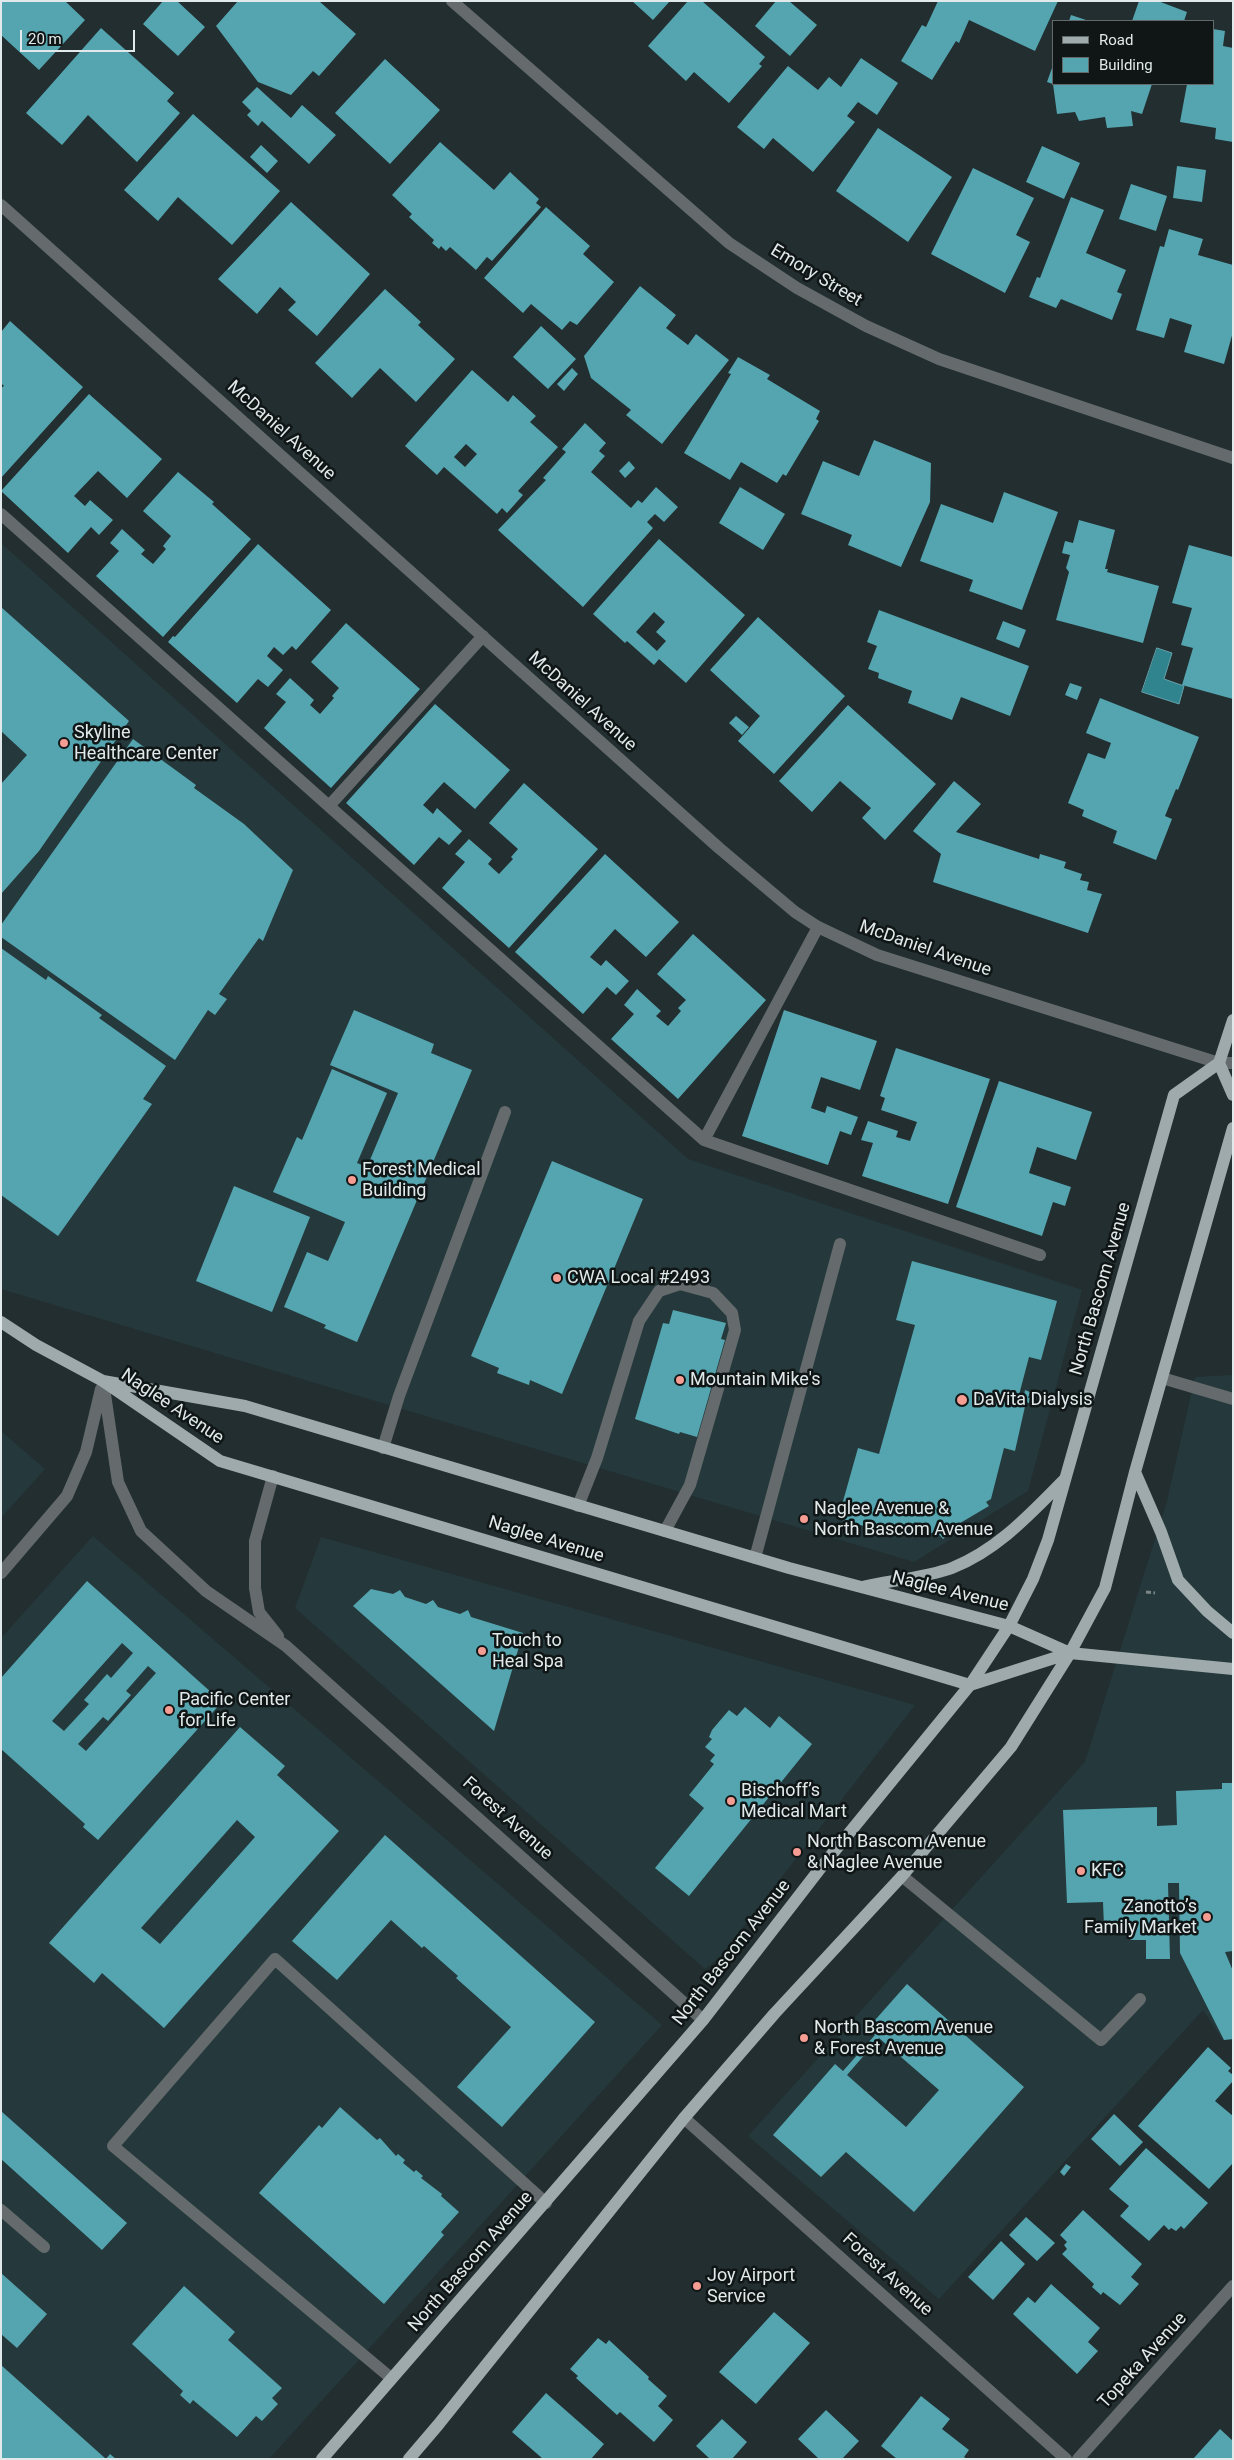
<!DOCTYPE html>
<html>
<head>
<meta charset="utf-8">
<style>
  body { margin:0 }
  #map { position:relative; width:1234px; height:2460px; overflow:hidden; background:#222e30; font-family:Roboto,sans-serif }
  canvas { display:block }
  .frame { position:absolute; inset:0; border:2px solid #e1e9ea; pointer-events:none }
  .legend { position:absolute; left:1052px; top:20px; width:162px; height:65px; box-sizing:border-box; background:#101516; border:1px solid #646a6b; margin:0; padding:6px 9px; list-style:none; font-size:15px; color:#e1e9ea }
  .legend li { display:flex; align-items:center; gap:10px; height:25px }
  .legend b { width:25px; border:1px solid #646a6b }
  .scale { position:absolute; left:20px; top:30px; width:115px; height:22px; box-sizing:border-box; border:2px solid #e1e9ea; border-top:0; padding-left:6px; font-size:15px; line-height:18px; white-space:nowrap; color:#e1e9ea; -webkit-text-stroke:4px #101516; paint-order:stroke }
</style>
</head>
<body>
<div id="map">
<canvas width="1234" height="2460"></canvas>
<div class="frame"></div>
<ul class="legend">
<li><b style="height:6px;background:#9eaaac"></b>Road</li>
<li><b style="height:14px;background:#54a5af"></b>Building</li>
</ul>
<div class="scale">20 m</div>
</div>
<script>
const ctx = document.querySelector('canvas').getContext('2d');
ctx.lineJoin = 'round';
function fill(path, color) { ctx.fillStyle = color; ctx.fill(path, 'evenodd'); }
function trace(path, color, width, dash) { ctx.strokeStyle = color; ctx.lineWidth = width; ctx.lineCap = dash ? 'butt' : 'round'; ctx.setLineDash(dash || []); ctx.stroke(path); }
function label(font, color, halo, rows, align = 'center') {
  ctx.font = font + ' Roboto,sans-serif'; ctx.lineWidth = 5; ctx.setLineDash([]); ctx.textBaseline = 'middle'; ctx.strokeStyle = halo; ctx.fillStyle = color; for (const [text, x, y, turn = 0] of rows) {
    ctx.save(); ctx.translate(x, y); ctx.rotate((+turn || 0) * Math.PI / 180); ctx.textAlign = isNaN(turn) ? turn : align; if (halo) ctx.strokeText(text, 0, 0); ctx.fillText(text, 0, 0); ctx.restore();
  }
}
fill(new Path2D(`
  M1,543L688,1159L1082,1290L1028,1491L914,1562L1,1289Z
  M1233,1375V2040H1223L1203,2010L939,2299L748,2136L1085,1762L1167,1501L1195,1377Z
  M1,1431L45,1469L1,1518Z
  M93,1536L662,2025L269,2459H1V1638Z
  M321,1537L915,1705L719,1958L705,1969L295,1608Z`), '#25393c');
const water = new Path2D(`
  M1157,648L1172,653L1164,679L1184,686L1179,704L1142,692Z`);
fill(water, '#30848e');
trace(water, '#65a2aa', 1);
fill(new Path2D(`
  M1,1H65L85,20L39,70L1,35Z
  M163,1H177L205,27L178,56L143,24Z
  M238,1H319L356,34L319,76L313,71L291,95L258,82L216,26Z
  M632,1H670L653,20Z
  M688,1H702L765,57L759,64L762,66L729,103L694,72L686,81L648,46Z
  M776,1H789L817,25L790,56L755,26Z
  M938,1H1058L1035,51L969,20L959,43L956,41L932,80L901,61L922,25L926,27Z
  M1139,1H1158L1187,12L1184,21H1132Z
  M1071,15L1089,21H1069Z
  M101,28L174,93L167,101L180,113L137,162L88,115L62,145L26,113Z
  M1213,29L1225,31L1223,46L1233,48V142L1215,139L1216,128L1180,122L1187,84H1213Z
  M861,58L898,83L877,115L858,102L847,116L855,122L813,172L773,138L764,149L737,127L788,66L818,90L829,77L841,87Z
  M385,59L440,110L390,164L335,113Z
  M1052,68H1053V84L1047,82Z
  M1053,84H1152L1142,114L1131,111L1133,126L1107,128L1105,117L1079,121L1075,112L1057,114Z
  M257,87L291,118L302,105L336,135L309,164L262,121L258,126L247,115L251,111L242,102Z
  M193,114L280,191L232,245L178,197L158,221L124,190Z
  M878,128L952,177L908,242L836,191Z
  M440,142L494,190L510,172L539,199L536,203L541,207L492,261L487,257L476,270L450,247L446,251L441,246L439,249L432,243L434,240L409,217L412,214L392,195Z
  M261,145L278,161L267,173L250,157Z
  M1042,146L1080,163L1064,199L1026,182Z
  M1177,166L1206,170L1202,202L1173,198Z
  M973,168L1034,198L1016,235L1030,242L1005,293L931,254Z
  M1131,184L1167,196L1156,231L1119,219Z
  M1071,197L1104,210L1086,253L1126,270L1117,292L1122,294L1112,320L1061,299L1056,308L1029,297L1037,277L1040,278Z
  M291,202L370,274L317,336L288,310L296,302L280,287L257,314L218,279Z
  M546,207L590,246L583,254L614,282L577,325L570,321L562,330L531,304L523,313L484,278Z
  M1169,229L1203,239L1198,255L1233,265V332L1224,364L1184,352L1192,325L1170,318L1164,338L1136,330L1160,246L1164,247Z
  M640,286L676,315L666,328L688,345L696,334L729,360L662,444L626,415L631,410L591,378L584,356Z
  M385,289L421,322L418,325L455,359L416,402L380,368L352,398L315,363Z
  M10,321L83,387L1,478V388L4,386L1,383V332Z
  M541,326L576,359L548,389L513,357Z
  M738,357L770,375L767,379L820,411L816,419L819,421L786,476L783,474L777,483L741,462L730,480L684,453L731,374L728,373Z
  M572,368L578,374L564,391L557,384Z
  M472,370L508,402L513,395L536,416L530,422L558,447L518,491L523,495L507,513L502,508L497,514L444,467L437,475L405,446ZM466,444L477,454L465,467L454,457Z
  M89,394L162,459L127,498L98,471L74,496L85,506L90,500L113,520L99,535L91,527L68,553L1,491Z
  M585,423L606,443L599,451L605,456L591,472L631,508L638,500L642,503L656,487L678,507L664,522L655,514L647,522L653,528L583,607L498,530L546,480L543,478L566,452L562,449Z
  M874,440L931,463L930,502L901,567L848,545L852,535L801,514L823,461L859,476Z
  M629,461L635,468L625,478L619,471Z
  M178,472L214,502L212,504L251,539L163,637L96,576L119,551L110,543L122,529L145,550L141,554L153,564L166,549L163,546L171,536L143,511Z
  M740,487L785,514L763,550L719,523Z
  M1004,492L1058,512L1022,610L969,591L973,580L920,561L941,504L993,523Z
  M1079,520L1115,530L1105,569H1108L1107,572L1159,586L1143,643L1056,620L1069,572L1066,568L1070,555L1062,553L1065,541L1073,543Z
  M659,539L745,615L686,683L659,659L654,665L627,641L625,643L593,614ZM654,612L665,622L656,632L666,641L657,651L636,632Z
  M258,544L331,610L296,650L292,646L283,655L274,647L267,656L283,670L268,687L258,679L237,703L168,642L173,636L175,637Z
  M1189,545L1233,557V699L1182,685L1193,648L1181,645L1192,608L1172,603Z
  M1,607L129,721L39,851L1,894V784L27,755L1,731Z
  M879,610L1029,666L1010,716L961,697L952,720L908,703L912,691L878,678L879,673L868,669L877,646L867,642Z
  M758,617L845,696L774,774L738,741L760,716L710,670Z
  M1003,621L1026,630L1019,648L996,639Z
  M346,623L420,689L331,788L264,728L286,702L276,694L290,678L314,700L310,705L320,714L334,698L332,696L339,688L311,662Z
  M1070,683L1082,687L1077,700L1065,695Z
  M1100,698L1199,737L1178,790L1176,789L1165,816L1172,819L1156,860L1113,843L1117,831L1082,816L1084,810L1068,803L1088,753L1105,759L1111,743L1086,733Z
  M435,704L510,770L475,809L444,782L423,805L433,814L437,808L462,831L449,845L439,837L414,865L346,803Z
  M848,705L936,784L885,840L862,818L871,808L840,781L812,812L779,781Z
  M736,716L749,727L742,735L729,723Z
  M133,739L196,785L194,788L244,824L293,870L263,941L259,938L219,994L227,999L215,1015L208,1010L175,1060L1,937V925Z
  M954,781L981,804L956,832L1039,859L1040,854L1066,862L1064,868L1082,874L1080,880L1089,882L1087,890L1102,894L1088,933L933,882L941,854L913,831Z
  M524,783L598,849L509,948L442,888L465,862L455,854L469,839L492,859L488,864L499,874L513,859L511,857L518,849L489,823Z
  M605,854L679,922L646,957L615,929L590,957L601,966L606,960L629,981L616,995L607,987L583,1014L515,952Z
  M693,934L766,1000L678,1099L611,1039L634,1014L624,1005L637,989L661,1011L656,1016L668,1026L681,1011L678,1008L686,1000L657,974Z
  M1,948L46,980L48,976L102,1015L99,1018L166,1066L143,1099L152,1104L58,1236L1,1195Z
  M354,1010L434,1044L431,1053L472,1070L357,1342L324,1328L326,1325L284,1307L307,1252L328,1261L345,1222L273,1192L297,1137L302,1140L332,1069L387,1093L357,1163L367,1167L398,1093L330,1065Z
  M784,1010L877,1041L860,1090L821,1077L811,1108L825,1113L827,1106L858,1117L851,1135L840,1131L828,1165L742,1136Z
  M896,1048L990,1079L948,1204L862,1176L873,1143L861,1140L868,1121L898,1131L896,1137L910,1141L917,1122L881,1110L885,1098L880,1096Z
  M999,1081L1092,1112L1076,1160L1037,1147L1029,1173L1071,1187L1065,1206L1053,1202L1042,1236L956,1207Z
  M552,1161L643,1199L562,1394L530,1380L529,1385L497,1373L499,1368L471,1356Z
  M234,1186L310,1217L272,1312L196,1281Z
  M912,1261L1057,1301L1041,1360L1029,1357L1019,1395L1024,1396L1025,1390L1030,1392L1028,1398H1030L1029,1403L1026,1402L1015,1451L1004,1448L991,1499L986,1502L989,1506L945,1532L947,1536L943,1539L936,1531L927,1535L885,1524L884,1528L890,1530V1533L838,1519L858,1448L879,1454L915,1325L896,1320Z
  M673,1310L726,1323L721,1339L725,1340L697,1437L680,1432L679,1434L635,1419L663,1323L669,1324Z
  M87,1581L222,1702L98,1840L83,1827L85,1824L1,1749V1678ZM122,1643L133,1653L111,1678L107,1674L84,1700L89,1704L64,1731L52,1721ZM148,1666L156,1673L86,1751L78,1744L103,1717L108,1721L131,1695L126,1691Z
  M371,1589L393,1594L400,1590L405,1597L426,1604L433,1600L438,1607L460,1614L468,1610L471,1617L523,1633L494,1731L353,1606Z
  M745,1707L770,1728L779,1716L812,1744L689,1896L655,1868L704,1808L689,1795L714,1764L710,1761L715,1755L705,1747L712,1739L709,1737L712,1730L729,1710L737,1716Z
  M240,1727L285,1766L277,1775L339,1831L164,2028L102,1973L94,1983L49,1943ZM237,1820L255,1837L160,1944L141,1928Z
  M1222,1783H1233V1951L1225,1952L1233,1971V2039L1224,2040L1180,1953L1179,1883H1168L1170,1959H1146V1940H1130L1129,1926L1104,1927L1103,1902L1067,1903L1063,1810L1157,1807V1826L1177,1825L1176,1791L1222,1789Z
  M385,1835L595,2022L502,2127L457,2087L511,2027L456,1978L458,1976L424,1946L422,1948L391,1920L337,1980L292,1941Z
  M907,1984L1024,2087L914,2212L846,2152L821,2177L773,2135L835,2064L843,2071L875,2035L868,2028ZM879,2038L939,2090L906,2127L847,2075Z
  M1208,2047L1231,2068L1228,2071L1233,2075V2081L1215,2101L1233,2116V2163L1209,2189L1138,2126Z
  M340,2107L377,2140L380,2138L396,2156L398,2154L405,2160L403,2163L414,2172L416,2170L423,2176L421,2178L442,2194L441,2196L459,2212L441,2232L444,2235L384,2304L259,2193L319,2125L322,2128Z
  M1,2111L127,2223L102,2250L1,2159Z
  M1114,2114L1143,2142L1120,2166L1091,2139Z
  M1146,2148L1208,2203L1184,2229L1181,2226L1176,2231L1171,2228L1169,2230L1164,2225L1149,2241L1120,2216L1129,2206L1109,2189Z
  M1066,2164L1071,2167L1064,2176L1060,2172Z
  M1083,2210L1142,2264L1131,2277L1139,2284L1120,2305L1103,2292L1101,2295L1092,2287L1094,2284L1062,2254L1067,2249L1064,2245L1067,2242L1060,2235Z
  M1026,2217L1055,2243L1037,2261L1009,2235Z
  M1001,2241L1025,2264L993,2300L968,2277Z
  M1,2273L47,2314L17,2348L1,2334Z
  M1051,2284L1100,2328L1088,2342L1098,2351L1077,2374L1013,2314L1028,2297L1035,2303Z
  M184,2286L235,2332L228,2340L282,2388L272,2398L278,2404L262,2421L256,2416L237,2437L193,2400L190,2404L180,2395L183,2391L132,2344Z
  M774,2312L810,2343L756,2404L719,2372Z
  M598,2338L606,2344L609,2340L649,2377L648,2379L667,2396L658,2406L673,2420L654,2442L620,2412L617,2415L576,2378L578,2376L570,2369Z
  M1,2365L106,2459L110,2454L116,2459H1Z
  M546,2393L604,2444L591,2459H543L512,2432Z
  M921,2396L950,2419L942,2429L969,2450L964,2457L967,2459H897L881,2446Z
  M826,2410L859,2441L842,2459H819L798,2439Z
  M722,2419L747,2442L732,2459H710L696,2446Z
  M1220,2429L1233,2441V2459H1193Z`), '#54a5af');
trace(new Path2D(`
  M1146,1592L1155,1593`), '#7c8687', 3, [5, 2.5]);
trace(new Path2D(`
  M452,1L729,243L797,288L866,326L939,359L1233,458
  M1,205L719,848L795,912L818,927L877,955L1219,1063H1233
  M1,514L704,1140L1040,1255
  M329,806L483,636
  M704,1140L818,927
  M1162,1378L1233,1399
  M103,1381L118,1482L141,1531L206,1591L286,1646L703,2020
  M383,1448L399,1396L505,1112
  M273,1476L255,1541V1588L259,1612L278,1636
  M578,1506L597,1458L639,1321L659,1291L680,1284L713,1293L732,1313L735,1330L690,1485L665,1531
  M755,1558L840,1244
  M1,1573L67,1496L86,1452L101,1389
  M902,1876L1101,2040L1140,1999
  M684,2118L1066,2459
  M1,2210L44,2247
  M391,2378L113,2146L275,1959L546,2203
  M1078,2459L1233,2286`), '#656b6c', 12);
trace(new Path2D(`
  M1219,1063L1233,1095
  M1,1322L36,1345L103,1381L220,1461L970,1685L1070,1653
  M103,1381L245,1406L789,1568L1009,1626L1070,1653L1233,1669
  M1135,1472L1161,1532L1178,1580L1207,1611L1233,1633
  M862,1587C888,1581 928,1577 952,1568C998,1550 1031,1513 1065,1479
  M322,2459L703,2020L819,1870L970,1685L1009,1626L1033,1579L1048,1540L1174,1095L1219,1063L1233,1020
  M409,2459L438,2425L684,2118L775,2013L902,1876L1011,1747L1070,1653L1105,1588L1135,1472L1233,1128`), '#9eaaac', 12);
for (const [x, y, r, color] of [
  [64,743,5,"#f59c93"],
  [352,1180,5,"#f59c93"],
  [557,1278,5,"#f59c93"],
  [680,1380,5,"#f59c93"],
  [962,1400,6,"#f59c93"],
  [804,1519,5,"#f59c93"],
  [482,1651,5,"#f59c93"],
  [169,1710,5,"#f59c93"],
  [731,1801,5,"#f59c93"],
  [797,1852,5,"#f59c93"],
  [1081,1871,5,"#f59c93"],
  [1207,1917,5,"#f59c93"],
  [804,2038,5,"#f59c93"],
  [697,2286,5,"#f59c93"]
]) { const dot = new Path2D(); dot.arc(x, y, r, 0, 2 * Math.PI); ctx.fillStyle = color; ctx.fill(dot); trace(dot, '#101516', 2); }
label('18px', '#e1e9ea', '#101516', [
  ["Emory Street",816,276,31],
  ["McDaniel Avenue",281,431,42],
  ["McDaniel Avenue",582,702,42],
  ["McDaniel Avenue",925,949,19],
  ["North Bascom Avenue",1101,1289,-74],
  ["Naglee Avenue",172,1407,34],
  ["Naglee Avenue",546,1540,17],
  ["Naglee Avenue",950,1592,14],
  ["Forest Avenue",507,1819,42],
  ["North Bascom Avenue",732,1953,-52],
  ["North Bascom Avenue",471,2262,-49],
  ["Forest Avenue",887,2275,42],
  ["Topeka Avenue",1143,2361,-48]
]);
label('18px', '#e1e9ea', '#101516', [
  ["Skyline",74,733],
  ["Healthcare Center",74,754],
  ["Forest Medical",362,1170],
  ["Building",362,1191],
  ["CWA Local #2493",567,1278],
  ["Mountain Mike's",690,1380],
  ["DaVita Dialysis",973,1400],
  ["Naglee Avenue &",814,1509],
  ["North Bascom Avenue",814,1530],
  ["Touch to",492,1641],
  ["Heal Spa",492,1662],
  ["Pacific Center",179,1700],
  ["for Life",179,1721],
  ["Bischoff’s",741,1791],
  ["Medical Mart",741,1812],
  ["North Bascom Avenue",807,1842],
  ["& Naglee Avenue",807,1863],
  ["KFC",1091,1871],
  ["Zanotto’s",1197,1907,"right"],
  ["Family Market",1197,1928,"right"],
  ["North Bascom Avenue",814,2028],
  ["& Forest Avenue",814,2049],
  ["Joy Airport",707,2276],
  ["Service",707,2297]
], 'left');
</script>
</body>
</html>
